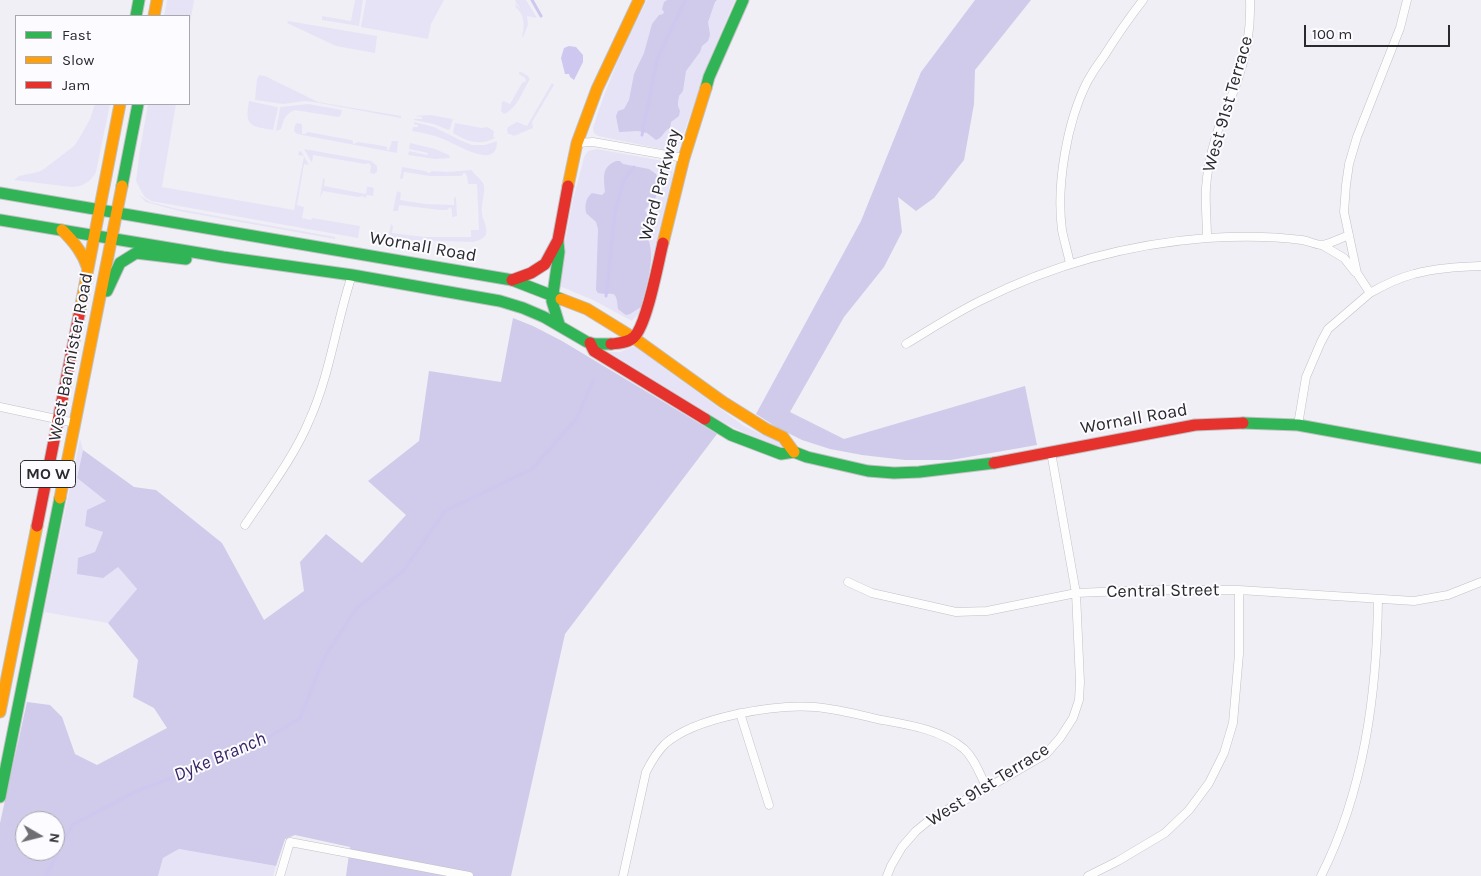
<!DOCTYPE html>
<html>
<head>
<meta charset="utf-8">
<style>
  body { margin:0 }
  #map { position:relative; width:1481px; height:876px; overflow:hidden; background:#f0eff5; font-family:Karla,sans-serif }
  canvas { display:block }
  .legend { position:absolute; left:15px; top:15px; width:175px; height:90px; box-sizing:border-box; background:#fcfbff; border:1px solid #a8a7ab; margin:0; padding:6px 9px; list-style:none; font-size:15px; color:#2a2a2d }
  .legend li { display:flex; align-items:center; gap:10px; height:25px }
  .legend b { width:25px; border:1px solid #a8a7ab }
  .north { position:absolute; left:15px; top:811px; width:50px; height:50px; box-sizing:border-box; background:#fcfbff; border:1px solid #a8a7ab; border-radius:50%; rotate:98deg; font-size:14px; font-weight:700; line-height:20px; text-align:center; color:#2a2a2d }
  .north::after { content:''; display:block; margin:auto; width:18px; height:22px; background:#6f6f73; clip-path:polygon(50% 0,100% 100%,50% 72%,0 100%) }
  .scale { position:absolute; left:1304px; top:25px; width:146px; height:22px; box-sizing:border-box; border:2px solid #2a2a2d; border-top:0; padding-left:6px; font-size:15px; line-height:18px; white-space:nowrap; color:#2a2a2d; -webkit-text-stroke:4px #fcfbff; paint-order:stroke }
</style>
</head>
<body>
<div id="map">
<canvas width="1481" height="876"></canvas>
<ul class="legend">
<li><b style="height:6px;background:#30b455"></b>Fast</li>
<li><b style="height:6px;background:#ff9f0a"></b>Slow</li>
<li><b style="height:6px;background:#e5322d"></b>Jam</li>
</ul>
<div class="north">N</div>
<div class="scale">100 m</div>
</div>
<script>
const ctx = document.querySelector('canvas').getContext('2d');
ctx.lineJoin = 'round';
function fill(path, color) { ctx.fillStyle = color; ctx.fill(path, 'evenodd'); }
function trace(path, color, width, dash) { ctx.strokeStyle = color; ctx.lineWidth = width; ctx.lineCap = dash ? 'butt' : 'round'; ctx.setLineDash(dash || []); ctx.stroke(path); }
function label(font, color, halo, rows, align = 'center') {
  ctx.font = font + ' Karla,sans-serif'; ctx.lineWidth = 4; ctx.setLineDash([]); ctx.textBaseline = 'middle'; ctx.strokeStyle = halo; ctx.fillStyle = color; for (const [text, x, y, turn = 0] of rows) {
    ctx.save(); ctx.translate(x, y); ctx.rotate((+turn || 0) * Math.PI / 180); ctx.textAlign = isNaN(turn) ? turn : align; if (halo) ctx.strokeText(text, 0, 0); ctx.fillText(text, 0, 0); ctx.restore();
  }
}
fill(new Path2D(`
  M167,0H194L189,29V16H164Z
  M355,0H363L359,26L322,20V16L351,21Z
  M366,0H444L431,24L428,39L361,27Z
  M515,0H526L537,18L527,16L528,25L523,37H522C524,29 525,17 519,11C514,4 517,12 515,4L521,9L516,3Z
  M647,0H735L711,56L681,141L676,147L671,151L598,136L594,133L593,128C607,83 626,41 647,0Z
  M288,21L377,36L375,53L336,46L287,23Z
  M519,72H521L528,76L530,79C523,90 517,109 504,114L501,111L502,102L504,101L510,104L522,83L526,81L525,78L519,74Z
  M259,75L265,76L318,102L401,116V118L314,102L305,101L283,104L255,100L257,79Z
  M552,83L554,85L532,122L533,128L514,136L510,134H508L507,130L508,127L517,122L527,126Z
  M249,101L277,107L278,108L273,130C251,126 244,127 249,101Z
  M95,104H110L96,172C91,182 82,187 71,187L14,180L19,176L38,172L44,169L74,146L80,137L90,119Z
  M148,104H176L162,187L294,210L304,156L298,155L299,152L301,151L309,165L304,164L297,205L304,207L302,218L311,220L312,218L360,226L358,238L162,203L151,201L145,197L141,191L136,181L140,149Z
  M308,104L342,110L341,115L338,117L295,110C285,114 284,119 281,129L276,131L280,108L281,107Z
  M430,115L453,119L450,129L448,130L434,124L414,120V119H422V117L415,116Z
  M414,122L434,127L462,141L472,145H485L497,141C498,172 455,143 443,139C433,135 423,133 412,131L413,127H418V125L414,124Z
  M297,123L302,124V134H305L306,133L308,132L351,140L353,141V144L358,142L384,146L387,147V150H389L392,141H398L397,153L297,134L294,131L295,125Z
  M455,123L482,128L487,127L494,131L493,137H496C482,147 465,141 453,133Z
  M410,143L435,149L449,155L450,158L435,159L408,155L409,151L427,155L428,153L409,149Z
  M304,149L371,161L377,166V172L374,174L370,173L371,166L369,163L365,164L313,155L312,163Z
  M597,149L669,162L672,165L673,175L639,313L632,321L593,300L557,285L573,200L584,157L588,151Z
  M402,167L425,171L429,173L432,171L447,172L472,170C474,176 483,179 484,186C485,193 481,205 482,214C483,220 488,228 486,234C484,239 478,241 473,242L411,240L400,241L392,238L389,233L391,224L393,226L392,233L424,237H471V230H479L477,184H468L467,176L465,173H463V175L460,176H430L404,172L403,178L400,179Z
  M323,178L325,179L324,186L366,194L367,187H372L374,189L373,196L367,195L365,198L363,196L358,197L323,191L320,198Z
  M397,191L401,193L400,200L425,204L454,205V198L456,197L457,216L452,217V210L450,207L447,210H440L399,205L398,211H393Z
  M139,195L150,202L178,209L335,237V239L179,211L146,202Z
  M634,346L744,426L786,446V450L747,434L721,421L609,352H620Z
  M80,439L83,450L77,478L106,501L103,532L95,552L118,567L137,589L108,623L44,612Z
  M179,849L276,866L273,876H158L163,858Z`), '#e7e3f7');
fill(new Path2D(`
  M667,0H717L715,2L708,22L710,35L708,41L702,46L700,52L686,71L683,91L679,96L678,102V106L680,111L679,116L671,122L670,128C663,131 664,137 656,140L647,133L638,131L619,132L616,116L618,111L624,109L629,100L634,74L644,53L652,24L659,15L663,14L664,12L662,9L664,2Z
  M975,0H1031L975,70L974,104L964,160L934,198L916,211L898,197L902,232L884,267L844,317L790,412L844,439L1025,386L1037,445L951,460H905L862,455L830,449L802,440L778,428L756,414L861,221L921,72Z
  M616,161H620L623,164L649,169L656,174L658,179L656,197L645,210C651,223 646,226 645,238L649,241C655,262 646,286 641,307L630,314L626,315L618,309C616,288 614,296 598,293L596,290L598,229L596,222L586,213C585,205 585,199 592,193L602,195L605,192C604,178 601,167 616,161Z
  M513,318L533,326L562,341L717,434L565,634L511,876H346L350,847L295,835L285,839L276,866L179,849L163,858L158,876H0V823L27,702L50,705L62,717L75,754L97,765L167,728L154,708L133,697L138,660L108,623L137,589L118,567L103,578L77,574L78,558L95,552L103,532L85,526L87,510L106,501L77,478L83,450L134,487L156,490L222,543L264,620L304,591L300,562L326,534L362,563L406,515L368,481L419,441L429,371L501,382ZM25,821H55V851H25Z`), '#d0caeb');
fill(new Path2D(`
  M569,46L576,47L583,55V62L574,80L570,77L569,74H565L561,58L564,48Z`), '#cec7ef');
trace(new Path2D(`
  M532,0L541,16
  M642,135L657,60L685,0
  M606,296L615,212L624,180L634,167
  M46,876L72,825L137,791L255,746L300,718L324,658L356,609L404,570L445,511L532,469L577,418L593,381`), '#cec7ef', 3);
const street = new Path2D(`
  M577,143L593,142L684,158
  M1207,238C1207,221 1205,204 1206,188C1207,171 1211,153 1216,136C1222,116 1232,98 1238,79C1247,53 1251,27 1250,0
  M1322,245L1344,258L1355,272
  M1070,264C1068,253 1064,241 1062,230C1056,185 1067,122 1087,82C1092,73 1098,64 1104,56C1116,37 1129,18 1143,0
  M1370,293C1384,285 1398,278 1414,274C1435,268 1459,267 1481,266
  M906,344C931,329 955,313 982,300C1052,265 1129,244 1207,238C1238,236 1272,236 1302,240C1308,241 1314,244 1321,245C1327,245 1342,238 1349,235
  M0,407L75,423
  M1298,425L1306,377L1321,342L1328,329L1370,293L1357,273L1344,212L1346,185L1349,164L1357,137L1400,28L1407,0
  M245,525C267,492 294,457 309,421C330,375 336,323 352,275
  M848,582L872,593L956,612L987,611L1076,593L1149,590H1239L1414,601L1448,595L1481,582
  M740,713L769,805
  M280,876L290,842L469,876
  M623,876L646,772C651,762 657,752 665,744C695,717 775,704 815,707C838,709 860,715 882,720C910,725 942,730 964,749C975,759 980,775 987,788
  M887,876L891,866L902,847L916,831L932,818L987,788L1046,754L1060,738L1073,718L1079,700L1080,682L1076,593L1051,452
  M1088,876L1118,861L1165,833L1189,810L1209,783L1224,753L1233,723L1239,654V590
  M1321,876C1364,791 1377,694 1378,599`);
const fast = new Path2D(`
  M136,16L139,0
  M706,88L709,77L743,0
  M122,186L138,104
  M0,193L512,280L561,299
  M0,220L223,257L352,275L500,301L523,308L544,317L587,342L595,344H611
  M558,242L559,252L552,301L559,324
  M107,291L120,263L136,253L186,259
  M705,419L731,435L781,454L794,452L807,457L868,471L894,473L919,472L994,463
  M1243,423L1298,425L1481,458
  M0,797L60,498`);
const slow = new Path2D(`
  M154,16L157,0
  M568,186L577,143L597,89L639,0
  M62,230C74,242 83,253 88,269
  M663,243L684,158L706,88
  M561,299L587,309L634,338
  M79,315L120,104
  M634,338L723,402L766,429L783,437L794,452
  M60,498L122,186
  M0,712L37,526`);
const jam = new Path2D(`
  M512,280L531,273L545,264L558,240L568,186
  M590,343L594,351L705,419
  M611,344C619,343 628,343 634,337C647,325 658,263 663,243
  M994,463L1195,425L1243,423
  M37,526L79,315`);
trace(street, '#c1c1c5', 9);
trace(fast, '#c1c1c5', 13);
trace(slow, '#c1c1c5', 13);
trace(jam, '#c1c1c5', 13);
trace(street, '#fdfdfe', 8);
trace(fast, '#30b455', 11);
trace(slow, '#ff9f0a', 11);
trace(jam, '#e5322d', 11);
for (const [x, y, w] of [
  [48,474,55]
]) { const box = new Path2D(); box.roundRect(x - w / 2, y - 13.5, w, 27, 4); ctx.fillStyle = '#fcfbff'; ctx.fill(box); trace(box, '#2a2a2d', 1); }
label('bold 16px', '#2a2a2d', null, [
  ["MO W",48,474]
]);
label('18px', '#2a2a2d', '#fcfbff', [
  ["West 91st Terrace",1228,104,-74],
  ["Ward Parkway",660,185,-75],
  ["Wornall Road",423,247,10],
  ["West Bannister Road",71,357,-79],
  ["Wornall Road",1134,419,-10],
  ["Central Street",1163,591,-1],
  ["West 91st Terrace",988,785,-32]
]);
label('italic 19px', '#382665', '#fcfbff', [
  ["Dyke Branch",220,757,-23]
]);
</script>
</body>
</html>
